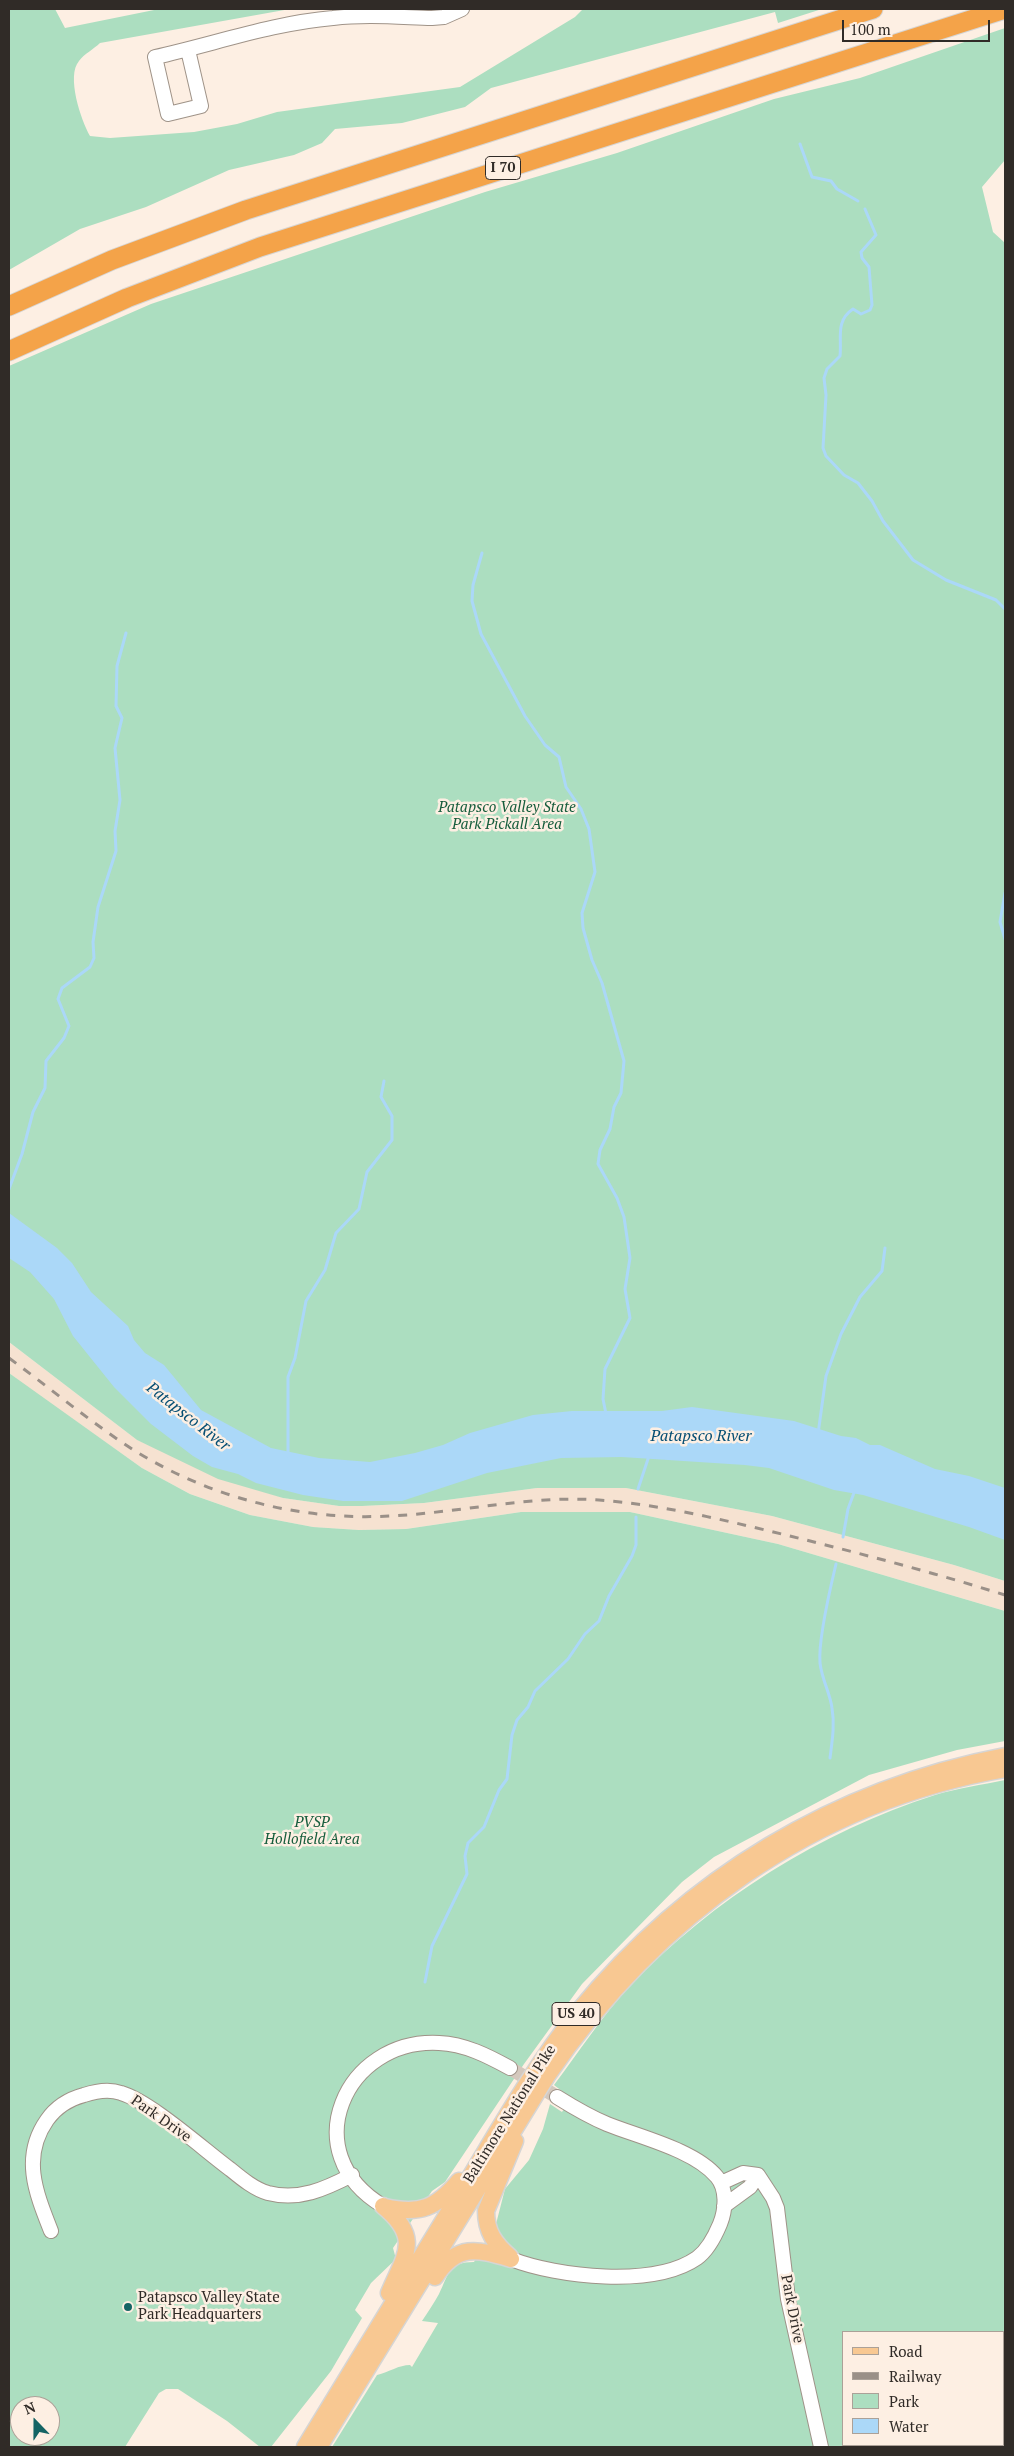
<!DOCTYPE html>
<html>
<head>
<meta charset="utf-8">
<style>
  body { margin:0 }
  #map { position:relative; width:1014px; height:2456px; overflow:hidden; background:#fdefe3; font-family:"PT Serif",serif }
  canvas { display:block }
  .frame { position:absolute; inset:0; border:10px solid #302b27; pointer-events:none }
  .legend { position:absolute; left:842px; top:2331px; width:162px; height:115px; box-sizing:border-box; background:#fdefe3; border:1px solid #aba198; margin:0; padding:6px 9px; list-style:none; font-size:15px; color:#302b27 }
  .legend li { display:flex; align-items:center; gap:10px; height:25px }
  .legend b { width:25px; border:1px solid #aba198 }
  .north { position:absolute; left:10px; top:2396px; width:50px; height:50px; box-sizing:border-box; background:#fdefe3; border:1px solid #aba198; border-radius:50%; rotate:338deg; font-size:14px; font-weight:700; line-height:20px; text-align:center; color:#302b27 }
  .north::after { content:''; display:block; margin:auto; width:18px; height:22px; background:#156464; clip-path:polygon(50% 0,100% 100%,50% 72%,0 100%) }
  .scale { position:absolute; left:842px; top:20px; width:148px; height:22px; box-sizing:border-box; border:2px solid #302b27; border-top:0; padding-left:6px; font-size:15px; line-height:18px; white-space:nowrap; color:#302b27; -webkit-text-stroke:4px #fdefe3; paint-order:stroke }
</style>
</head>
<body>
<div id="map">
<canvas width="1014" height="2456"></canvas>
<div class="frame"></div>
<ul class="legend">
<li><b style="height:6px;background:#f8c892"></b>Road</li>
<li><b style="height:6px;background:#9a9088"></b>Railway</li>
<li><b style="height:14px;background:#acdec0"></b>Park</li>
<li><b style="height:14px;background:#abd8f8"></b>Water</li>
</ul>
<div class="north">N</div>
<div class="scale">100 m</div>
</div>
<script>
const ctx = document.querySelector('canvas').getContext('2d');
ctx.lineJoin = 'round';
function fill(path, color) { ctx.fillStyle = color; ctx.fill(path, 'evenodd'); }
function trace(path, color, width, dash) { ctx.strokeStyle = color; ctx.lineWidth = width; ctx.lineCap = dash ? 'butt' : 'round'; ctx.setLineDash(dash || []); ctx.stroke(path); }
function label(font, color, halo, rows, align = 'center') {
  ctx.font = font + ' "PT Serif",serif'; ctx.lineWidth = 5; ctx.setLineDash([]); ctx.textBaseline = 'middle'; ctx.strokeStyle = halo; ctx.fillStyle = color; for (const [text, x, y, turn = 0] of rows) {
    ctx.save(); ctx.translate(x, y); ctx.rotate((+turn || 0) * Math.PI / 180); ctx.textAlign = isNaN(turn) ? turn : align; if (halo) ctx.strokeText(text, 0, 0); ctx.fillText(text, 0, 0); ctx.restore();
  }
}
fill(new Path2D(`
  M9,1342L137,1440L283,1498L339,1506H362L424,1503L537,1488H626L772,1516L954,1565L1005,1581V1611L778,1544L630,1512H521L406,1529L359,1530L313,1527L250,1515L190,1494L142,1468L24,1385L9,1373Z`), '#f6e2d1');
fill(new Path2D(`
  M9,9H55L65,28L159,9H290L100,43C94,49 84,54 79,61C66,76 81,120 90,136L110,138L194,132L237,124L277,112L460,87L575,17L583,9H822L778,23L775,12L491,88L465,107L402,123L335,129L322,143L294,155L229,170L146,207L80,229L9,270Z
  M1005,28V160L982,187L993,232L1005,243V1581L954,1565L772,1516L626,1488H537L424,1503L362,1506H339L283,1498L218,1479L137,1440L9,1342V366L151,304L485,192L617,153L774,99L860,78Z
  M9,1373L142,1468L190,1494L250,1515L313,1527L359,1530L406,1529L521,1512H630L778,1544L1005,1611V1741L957,1750L869,1775L714,1857L682,1882L582,1984L524,2064L445,2182L432,2191L393,2248L396,2259L371,2283L355,2310L362,2318L331,2371L271,2447H260L227,2421L178,2389H166L159,2393L125,2447H9ZM20,2406H50V2436H20Z
  M1005,1780V2447H332L377,2375C389,2372 399,2365 410,2365L412,2367L438,2323L422,2321C428,2312 434,2303 439,2294C449,2274 448,2262 474,2262L496,2224L505,2189L529,2160L543,2129L550,2104L562,2112L571,2098L554,2085C579,2052 602,2016 630,1986C713,1899 820,1832 935,1795C958,1788 982,1785 1005,1780ZM843,2332H1003V2445H843Z`), '#acdec0');
fill(new Path2D(`
  M9,1213L57,1248L72,1263L91,1292L128,1326L134,1340L145,1353L164,1365L201,1410L271,1448L319,1458L370,1462L415,1453L443,1445L470,1433L533,1415L572,1411H662L692,1407L794,1421L841,1436L856,1438L870,1445H880L935,1469L969,1476L1005,1488V1540L969,1527L863,1495L834,1490L769,1468L745,1465L622,1457L561,1458L487,1473L402,1501H343L303,1495L256,1483L238,1474L212,1467L193,1456L151,1424L114,1387L73,1336L54,1299L30,1272L9,1258Z`), '#abd8f8');
trace(new Path2D(`
  M800,144L812,177L831,181L837,189L858,201
  M865,209L876,235L861,252L862,258L869,267L872,305L870,310L861,314L853,309C835,321 842,338 840,356L827,369L824,378L826,395L823,448L826,456L844,475L858,483L872,501L883,521L913,560L946,580L996,600L1005,609
  M482,553L473,585L472,601L481,634L525,716L545,745L559,757L566,787L581,809L589,829L595,872L582,913L583,928L592,960L602,983L624,1061L621,1093L614,1107L610,1129L600,1150L598,1164L617,1198L624,1217L630,1258L625,1289L630,1318L605,1369L603,1399L606,1414
  M1005,893L1000,922L1005,939
  M9,1189L22,1154L33,1112L45,1088L46,1061L64,1038L69,1026L58,999L62,988L90,967L94,958L93,942L98,907L116,851L115,831L120,800L115,748L122,718L116,706L117,666L126,633
  M818,1434L826,1376L841,1334L860,1297L882,1271L885,1248
  M288,1456V1377L295,1358L306,1301L325,1270L336,1233L359,1209L367,1172L392,1140V1116L381,1097L384,1081
  M638,1489L649,1456
  M843,1537L848,1509L855,1490
  M830,1758C832,1742 835,1725 832,1708C830,1693 822,1680 820,1663C818,1639 830,1589 836,1564
  M425,1982L432,1946L467,1874L465,1856L468,1843L484,1827L499,1790L507,1779L512,1735L517,1720L528,1707L535,1691L568,1659L585,1634L599,1621L609,1596L632,1556L636,1545V1517`), '#abd8f8', 3);
trace(new Path2D(`
  M510,2068L557,2097`), '#d4c8bd', 14, [14, 7]);
const minor = new Path2D(`
  M188,50L201,106L168,114L155,57C214,44 273,23 333,18C366,14 399,17 432,18L444,17L462,9
  M721,2183L743,2173L758,2175L773,2198L777,2208L788,2299L821,2447
  M383,2206C294,2153 345,2038 439,2043C465,2044 488,2056 510,2068
  M724,2206L750,2187L758,2175
  M51,2231C36,2193 21,2157 47,2120C56,2107 69,2099 84,2095C96,2091 110,2089 121,2093C151,2102 203,2149 230,2169C241,2178 254,2189 268,2193C299,2201 325,2189 352,2175
  M511,2259C557,2277 654,2288 697,2258C708,2250 715,2236 720,2224C726,2209 727,2189 717,2177C695,2150 639,2137 607,2124C590,2117 573,2107 557,2097`);
const major = new Path2D(`
  M383,2206C422,2238 405,2255 389,2293
  M385,2207C420,2215 436,2208 459,2181
  M510,2257C495,2244 486,2232 486,2211L515,2141
  M435,2277C457,2243 477,2249 511,2259
  M305,2447C356,2364 407,2281 458,2197C496,2135 532,2069 578,2012C687,1878 836,1788 1005,1756
  M319,2447L547,2076C656,1917 812,1802 1005,1769`);
const highway = new Path2D(`
  M9,306L112,260L246,210L873,9
  M9,351L127,298L260,247L1005,9`);
trace(minor, '#9f9388', 16);
trace(major, '#d6d5d4', 19);
trace(highway, '#d6d5d4', 21);
trace(minor, '#fff', 14);
trace(major, '#f8c892', 16);
trace(highway, '#f4a349', 19);
trace(new Path2D(`
  M9,1358C50,1388 89,1421 132,1449C208,1497 299,1521 389,1516C459,1513 529,1495 599,1500C667,1505 736,1523 802,1539C870,1556 938,1574 1005,1595`), '#9a9088', 3, [9, 9]);
for (const [x, y, r, color] of [
  [128,2307,5,"#156464"]
]) { const dot = new Path2D(); dot.arc(x, y, r, 0, 2 * Math.PI); ctx.fillStyle = color; ctx.fill(dot); trace(dot, '#fdefe3', 2); }
for (const [x, y, w] of [
  [503,168,35],
  [576,2014,48]
]) { const box = new Path2D(); box.roundRect(x - w / 2, y - 11.5, w, 23, 4); ctx.fillStyle = '#fdefe3'; ctx.fill(box); trace(box, '#302b27', 1); }
label('bold 14px', '#302b27', null, [
  ["I 70",503,168],
  ["US 40",576,2014]
]);
label('italic 15px', '#165d3c', '#fdefe3', [
  ["Patapsco Valley State",507,808],
  ["Park Pickall Area",507,825],
  ["PVSP",312,1823],
  ["Hollofield Area",312,1840]
]);
label('15px', '#302b27', '#fdefe3', [
  ["Baltimore National Pike",510,2114,-58],
  ["Park Drive",161,2119,35],
  ["Park Drive",792,2309,79]
]);
label('15px', '#302b27', '#fdefe3', [
  ["Patapsco Valley State",138,2298],
  ["Park Headquarters",138,2315]
], 'left');
label('italic 16px', '#054e73', '#fdefe3', [
  ["Patapsco River",188,1417,38],
  ["Patapsco River",701,1436]
]);
</script>
</body>
</html>
